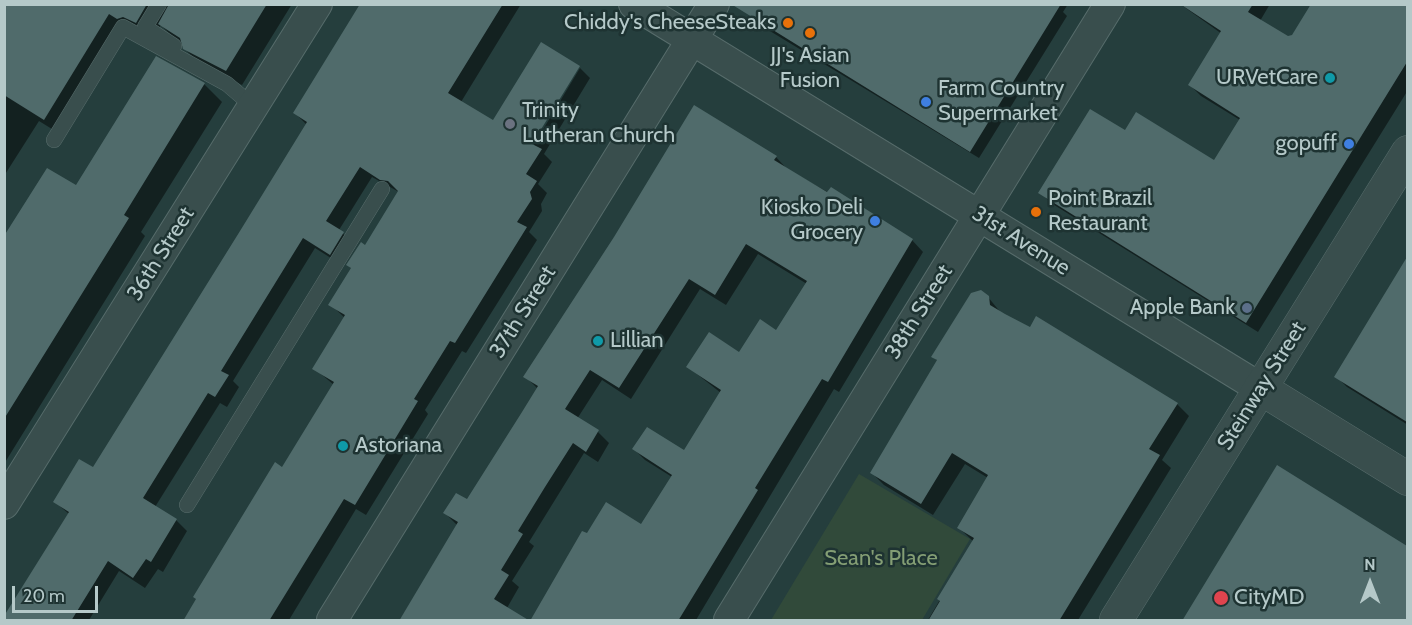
<!DOCTYPE html>
<html>
<head>
<meta charset="utf-8">
<style>
  body { margin:0 }
  #map { position:relative; width:1412px; height:625px; overflow:hidden; background:#253e3d; font-family:Cabin,sans-serif }
  canvas { display:block }
  .frame { position:absolute; inset:0; border:6px solid #b5c9c9; pointer-events:none }
  .north { position:absolute; left:1340px; top:553px; width:60px; height:60px; -webkit-text-stroke:4px #1e3332; paint-order:stroke; rotate:0deg; font-size:16px; font-weight:700; line-height:24px; text-align:center; color:#b5c9c9 }
  .north::after { content:''; display:block; margin:auto; width:21px; height:27px; background:#b5c9c9; clip-path:polygon(50% 0,100% 100%,50% 72%,0 100%) }
  .scale { position:absolute; left:12px; top:586px; width:86px; height:27px; box-sizing:border-box; border:3px solid #b5c9c9; border-top:0; padding-left:8px; font-size:18px; line-height:21px; white-space:nowrap; color:#b5c9c9; -webkit-text-stroke:4px #1e3332; paint-order:stroke }
</style>
</head>
<body>
<div id="map">
<canvas width="1412" height="625"></canvas>
<div class="frame"></div>
<div class="north">N</div>
<div class="scale">20 m</div>
</div>
<script>
const ctx = document.querySelector('canvas').getContext('2d');
ctx.lineJoin = 'round';
function fill(path, color) { ctx.fillStyle = color; ctx.fill(path, 'evenodd'); }
function trace(path, color, width, dash) { ctx.strokeStyle = color; ctx.lineWidth = width; ctx.lineCap = dash ? 'butt' : 'round'; ctx.setLineDash(dash || []); ctx.stroke(path); }
function label(font, color, halo, rows, align = 'center') {
  ctx.font = font + ' Cabin,sans-serif'; ctx.lineWidth = 5; ctx.setLineDash([]); ctx.textBaseline = 'middle'; ctx.strokeStyle = halo; ctx.fillStyle = color; for (const [text, x, y, turn = 0] of rows) {
    ctx.save(); ctx.translate(x, y); ctx.rotate((+turn || 0) * Math.PI / 180); ctx.textAlign = isNaN(turn) ? turn : align; if (halo) ctx.strokeText(text, 0, 0); ctx.fillText(text, 0, 0); ctx.restore();
  }
}
fill(new Path2D(`
  M859,474L970,539L922,620H771Z`), '#314a3a');
fill(new Path2D(`
  M4,4H292L242,85L200,64L161,25L152,38L125,29L60,134L39,121L4,176Z
  M362,4H521L461,102L494,122L541,44L579,67L527,149L530,151L580,68L590,78L544,154L552,162L538,184L547,193L541,204L542,211L529,232L537,240L466,353L462,351L425,410L428,414L366,515L356,509L289,620H184L198,599L195,596L276,464L282,469L334,385L314,368L345,318L330,304L352,269L348,265L361,244L365,247L399,192L372,177L339,230L354,244L342,265L315,248L233,381L239,387L227,407L220,403L155,507L176,520L187,531L163,572L158,569L145,588L119,571L89,620H4L69,514L55,502L80,461L93,470L241,231L307,125L295,113Z
  M760,4H1068L1063,12L1067,16L979,158L760,25L752,17Z
  M1180,4H1270L1260,21L1288,38L1292,36L1312,4H1408V90L1258,332L1051,203L1040,192L1126,132L1215,162L1240,120L1201,96L1190,85L1222,34Z
  M156,58L204,84L222,102L141,232L145,236L4,464V239L76,188Z
  M695,107L776,157L787,169L912,240L923,252L839,392L834,389L696,620H532L588,535L642,526L672,477L645,460L634,449L684,452L721,393L688,367L740,354L777,332L807,284L758,254L726,305L700,289L631,399L602,380L577,419L598,432L609,443L598,462L584,453L529,542L534,546L512,581L519,587L507,608L400,620L457,525L445,513L468,502L538,389L525,376L615,238Z
  M1408,261V425L1347,387L1336,376Z
  M988,297L1001,313L1177,404L1189,416L1162,460L1171,468L1078,620H928L974,542L959,528L988,478L965,464L933,515L884,485L872,473L938,361L933,357Z
  M1403,545L1408,549V620H1183Z`), '#0007');
fill(new Path2D(`
  M4,4H147L136,23L123,17L117,19L109,14L44,120L4,95Z
  M169,4H267L226,71L183,49L180,38L158,24Z
  M360,4H503L448,93L493,120L541,42L580,66L532,144L542,149L526,174L537,181L530,192L532,199L517,222L527,227L455,343L450,341L414,399L418,401L355,505L344,499L269,621H183L196,599L193,597L275,462L282,467L334,382L312,369L345,315L328,305L351,268L346,265L361,242L365,245L398,191L388,181L380,180L360,167L326,221L344,232L330,255L303,238L221,371L229,375L215,397L208,393L143,498L177,519L151,562L146,559L133,578L108,561L71,621H4V616L69,512L53,502L79,459L93,467L240,231L307,122L293,113Z
  M731,4H1061L970,152Z
  M1180,4H1253L1248,12L1288,36L1292,35L1311,4H1407V62L1246,323L1038,193L1090,109L1125,130L1136,112L1214,160L1240,118L1188,85L1221,31Z
  M156,56L205,83L124,215L129,218L4,419V236L47,168L76,185Z
  M694,105L777,156L774,160L827,192L831,187L913,239L828,382L822,379L790,431L755,488L758,490L678,621H530L582,531L587,533L606,502L641,524L672,475L632,449L647,427L684,450L721,390L686,367L709,332L739,352L760,319L776,330L807,281L746,244L715,295L689,279L619,388L590,370L565,409L599,430L586,452L573,443L545,487L518,531L523,534L501,570L509,575L494,599L530,621H399L458,522L443,513L456,493L467,499L522,412L538,386L523,377L614,237Z
  M1407,257V422L1334,377Z
  M981,290L989,296L990,305L1005,314L1030,327L1036,316L1178,403L1149,449L1160,455L1059,621H928L940,601L937,599L974,538L957,528L988,475L952,453L921,504L870,473L937,360L931,357L971,293Z
  M1277,465L1407,546V621H1182Z`), '#506b6b');
const service = new Path2D(`
  M159,4L145,27L174,46
  M54,140L123,27L227,84L254,107
  M187,505L382,189`);
const minor = new Path2D(`
  M634,4L1260,388
  M4,504L317,4
  M332,620L714,4
  M729,620L1110,4`);
const tertiary = new Path2D(`
  M1260,388L1408,479
  M1116,620L1408,152`);
trace(service, '#576c6b', 16);
trace(minor, '#576c6b', 32);
trace(tertiary, '#576c6b', 34);
trace(service, '#394e4d', 15);
trace(minor, '#394e4d', 30);
trace(tertiary, '#394e4d', 33);
for (const [x, y, r, color] of [
  [788,23,6,"#e8710a"],
  [810,33,6,"#e8710a"],
  [1330,78,6,"#0f9aa8"],
  [926,102,6,"#3f7fe0"],
  [510,124,6,"#6b7280"],
  [1349,144,6,"#3f7fe0"],
  [1036,212,6,"#e8710a"],
  [875,221,6,"#3f7fe0"],
  [1247,308,6,"#5c6f8a"],
  [598,341,6,"#0f9aa8"],
  [343,446,6,"#0f9aa8"],
  [1221,598,8,"#e0444e"]
]) { const dot = new Path2D(); dot.arc(x, y, r, 0, 2 * Math.PI); ctx.fillStyle = color; ctx.fill(dot); trace(dot, '#1e3332', 2); }
label('22px', '#b5c9c9', '#1e3332', [
  ["Chiddy's CheeseSteaks",776,23,"right"],
  ["JJ's Asian",810,56,"center"],
  ["Fusion",810,81,"center"],
  ["URVetCare",1318,78,"right"],
  ["Farm Country",938,89],
  ["Supermarket",938,114],
  ["Trinity",522,111],
  ["Lutheran Church",522,136],
  ["gopuff",1337,144,"right"],
  ["Point Brazil",1048,199],
  ["Restaurant",1048,224],
  ["Kiosko Deli",863,208,"right"],
  ["Grocery",863,233,"right"],
  ["Apple Bank",1235,308,"right"],
  ["Lillian",610,341],
  ["Astoriana",355,446],
  ["CityMD",1234,598]
], 'left');
label('22px', '#b5c9c9', '#1e3332', [
  ["31st Avenue",1021,241,32],
  ["36th Street",161,254,-58],
  ["37th Street",523,312,-58],
  ["38th Street",919,312,-58],
  ["Steinway Street",1262,386,-58]
]);
label('22px', '#849e74', '#1e3332', [
  ["Sean's Place",881,559]
]);
</script>
</body>
</html>
